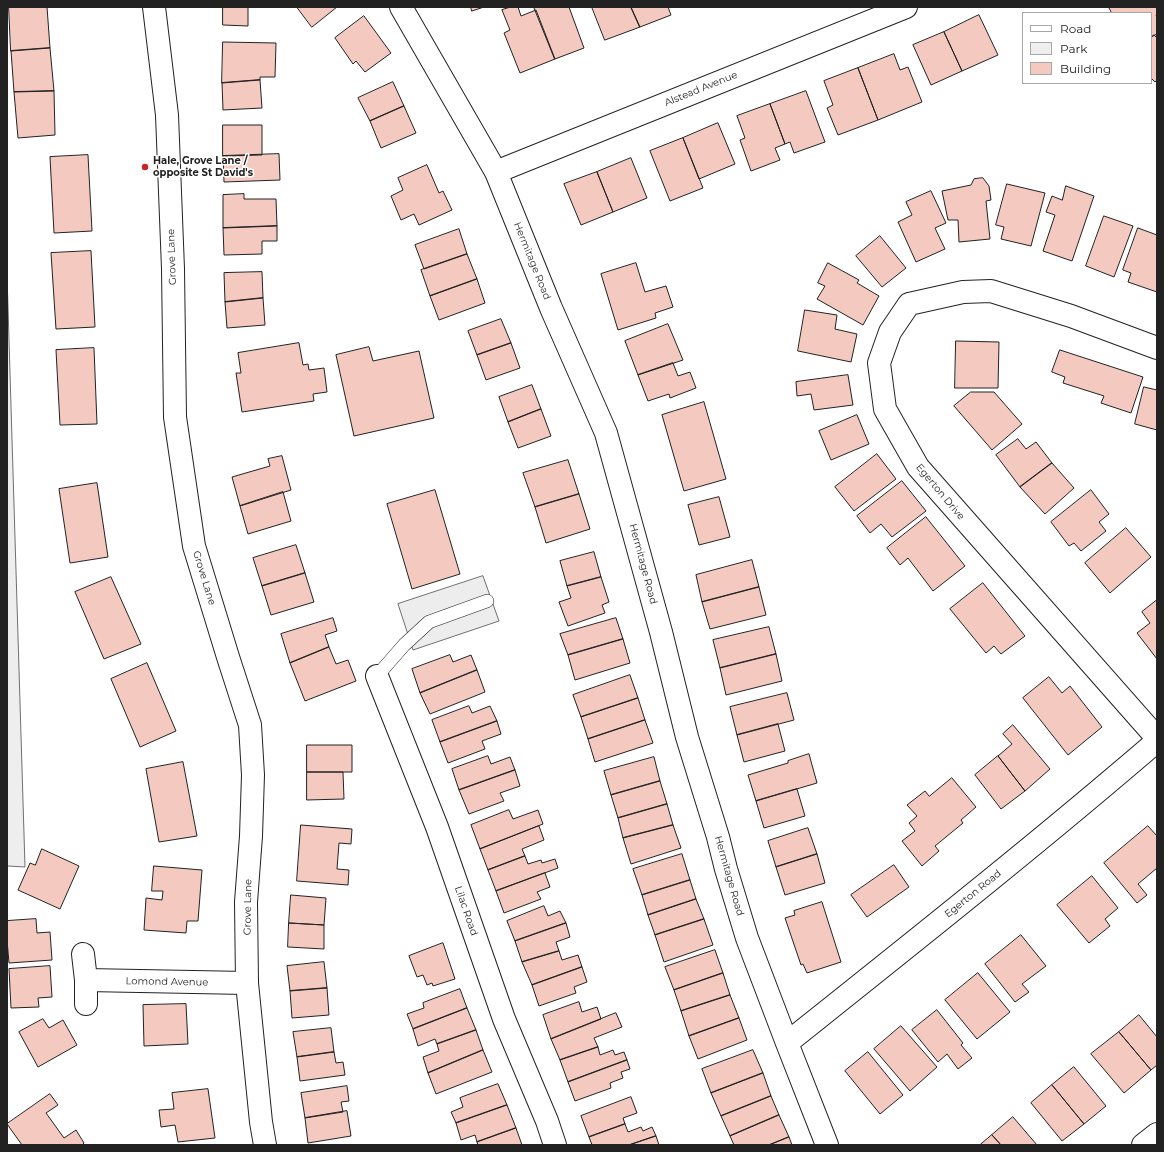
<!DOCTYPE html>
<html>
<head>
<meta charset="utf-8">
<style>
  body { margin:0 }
  #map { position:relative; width:1164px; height:1152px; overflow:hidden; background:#fff; font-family:Montserrat,sans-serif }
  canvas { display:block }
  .frame { position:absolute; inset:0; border:8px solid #222; pointer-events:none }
  .legend { position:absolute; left:1022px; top:12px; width:130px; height:72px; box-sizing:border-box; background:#fff; border:1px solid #a7a7a7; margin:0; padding:5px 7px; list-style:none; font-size:12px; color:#222 }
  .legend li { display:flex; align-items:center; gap:8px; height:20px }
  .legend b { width:20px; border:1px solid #a7a7a7 }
</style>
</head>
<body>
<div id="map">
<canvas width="1164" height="1152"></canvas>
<div class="frame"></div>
<ul class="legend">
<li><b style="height:5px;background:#fff"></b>Road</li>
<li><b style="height:11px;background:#eee"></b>Park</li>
<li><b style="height:11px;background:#f3c9c0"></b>Building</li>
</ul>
</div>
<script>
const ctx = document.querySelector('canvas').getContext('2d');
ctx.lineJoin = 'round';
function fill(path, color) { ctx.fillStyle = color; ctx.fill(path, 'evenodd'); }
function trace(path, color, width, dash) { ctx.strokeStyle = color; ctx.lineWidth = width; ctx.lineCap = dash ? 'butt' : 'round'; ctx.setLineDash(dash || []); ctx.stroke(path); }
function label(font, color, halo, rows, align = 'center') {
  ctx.font = font + ' Montserrat,sans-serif'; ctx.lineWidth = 3; ctx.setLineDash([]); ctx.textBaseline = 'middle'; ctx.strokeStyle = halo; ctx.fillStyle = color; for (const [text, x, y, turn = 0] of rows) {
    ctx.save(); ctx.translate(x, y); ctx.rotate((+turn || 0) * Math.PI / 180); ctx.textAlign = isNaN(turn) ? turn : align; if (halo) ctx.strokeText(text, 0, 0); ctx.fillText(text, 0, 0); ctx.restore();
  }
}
const green = new Path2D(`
  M7,274L25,867L7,866Z`);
fill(green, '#eee');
trace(green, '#6f6f6f', 1);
const parking = new Path2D(`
  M483,576L499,621L413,650L398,604Z`);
fill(parking, '#ededed');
trace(parking, '#6f6f6f', 1);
const building = new Path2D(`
  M9,7H47L50,48L11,51Z
  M223,7H248V26L223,25Z
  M297,7H337L312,27Z
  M471,7H484L472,11Z
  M511,7H518L521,16L536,10L555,59L520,73L504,33L510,30L502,10Z
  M534,7H569L584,48L555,59Z
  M592,7H631L640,27L605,40Z
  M631,7H668L671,15L640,27Z
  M1109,7H1157V15H1156L1157,17V34L1151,37V13H1112Z
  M979,15L998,55L962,71L944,32Z
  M364,16L391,53L365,72L356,61L353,64L335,38Z
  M944,32L962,71L931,85L913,45Z
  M1154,35L1157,38V80L1155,82L1151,78V38Z
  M223,42L276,43L275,77H260V80L222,83Z
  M50,48L54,91L14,92L11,51Z
  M894,54L900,70L908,67L922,102L878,120L858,68Z
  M858,68L878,120L838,135L827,108L833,105L824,81Z
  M260,80L262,108L223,110L222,83Z
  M393,82L404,106L370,121L358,98Z
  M54,91L55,135L18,138L14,92Z
  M806,91L825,142L794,153L790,142L785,144L770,104Z
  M770,104L785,144L775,148L780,160L751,171L740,140L745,138L737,116Z
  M404,106L416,133L381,148L370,121Z
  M718,123L735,164L699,179L683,138Z
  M223,125H262V155L223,156Z
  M683,138L703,188L670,201L650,151Z
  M279,154L280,180L224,182L223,156Z
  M88,155L92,231L54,233L50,157Z
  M631,158L647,198L613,212L597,172Z
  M427,165L439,193L443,191L452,210L419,225L414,214L401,220L391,196L403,190L398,178Z
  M597,172L613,212L581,225L564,184Z
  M983,178L989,186L991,200L986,201L990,239L959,242L958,220H948L942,191L971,185L974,179Z
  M1007,184L1045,193L1031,246L1001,239L1004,227L996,225Z
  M1066,186L1094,196L1072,261L1043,251L1055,215L1046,212L1052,196L1062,200Z
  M931,191L946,223L935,228L945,249L916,262L898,222L912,215L906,202Z
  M244,194V199H276L277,226L223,228V195Z
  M1104,216L1133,226L1114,277L1086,266Z
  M277,226V241H262V254L224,255L223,228Z
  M1138,228L1157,235V292L1128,282L1131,273L1123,270Z
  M459,229L467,254L424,269L415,245Z
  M880,236L906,268L882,287L856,256Z
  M91,251L95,327L56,329L51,253Z
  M467,254L477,279L430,296L421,270Z
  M636,263L645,292L666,286L673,307L655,313L656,318L618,330L601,274Z
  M828,263L859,280L857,283L879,296L863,325L817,299L825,286L818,283Z
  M262,272L263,298L225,302L224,273Z
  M477,279L485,303L439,320L430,296Z
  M263,298L265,325L227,328L225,302Z
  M805,310L837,315L835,329L857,334L851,362L798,351Z
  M501,319L511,343L477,355L468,331Z
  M668,324L683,360L638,375L625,341Z
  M956,341L999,342L998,388H955Z
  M299,343L303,365L308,364L309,370L324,368L327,392L313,394L314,401L242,412L236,373H241L238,353Z
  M511,343L520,368L486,380L477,355Z
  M369,347L373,361L419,351L434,418L354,436L336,355Z
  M94,348L97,424L60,425L56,350Z
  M1060,350L1143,377L1131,413L1101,403L1104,396L1063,383L1065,377L1052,372Z
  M673,363L678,376L690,372L696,388L670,398L669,394L648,401L638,375Z
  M848,375L853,405L814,410L811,394L797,396L796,382Z
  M532,385L541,409L508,422L499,397Z
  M1144,387L1157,390V430L1135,424Z
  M971,392H994L1022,424L992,450L954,406Z
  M704,402L726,479L684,491L662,415Z
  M541,409L551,436L518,448L508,422Z
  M857,415L869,444L831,460L819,431Z
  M1018,439L1026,449L1036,442L1052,463L1020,487L996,455Z
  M877,454L896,479L854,511L835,487Z
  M282,456L291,490L240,506L232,477L270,466L268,459Z
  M568,460L579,494L535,507L523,473Z
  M1052,463L1074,488L1045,514L1020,487Z
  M902,481L926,511L892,537L881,524L870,533L857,516Z
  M97,483L108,557L70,563L59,489Z
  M435,490L460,574L412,589L387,504Z
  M1091,490L1109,514L1099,522L1106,531L1081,551L1074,543L1069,546L1051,522Z
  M283,492L291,521L248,534L240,506Z
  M579,494L590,529L546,543L535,507Z
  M719,497L730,537L699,545L688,505Z
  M926,517L965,566L933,591L908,558L900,565L887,548Z
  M1126,528L1151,557L1110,593L1085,563Z
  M296,545L305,573L262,586L253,558Z
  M594,552L601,577L567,586L560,561Z
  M752,560L759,587L702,602L696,575Z
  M305,573L314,602L271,615L262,586Z
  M111,577L141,644L104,659L75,592Z
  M601,577L609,602L602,605L605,613L568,626L559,602L571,598L567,586Z
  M983,583L1025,636L1001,654L994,646L986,653L950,609Z
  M759,587L766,615L710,629L702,602Z
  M1157,600V659L1137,633L1150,623L1142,612Z
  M333,618L337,631L325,635L329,647L290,663L281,634Z
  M616,618L623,639L568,655L560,634Z
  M769,627L776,654L720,668L713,640Z
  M623,639L630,663L575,680L568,655Z
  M329,647L336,664L348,660L356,681L305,701L290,663Z
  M776,654L782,681L726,695L720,668Z
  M450,655L453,662L471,655L477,670L420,693L412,669Z
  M147,663L176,731L140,747L111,679Z
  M477,670L485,692L430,714L420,693Z
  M630,675L638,698L581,717L573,695Z
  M1049,677L1062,693L1070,686L1102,727L1068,755L1023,698Z
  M787,693L794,720L737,735L730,707Z
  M638,698L645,720L588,739L581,717Z
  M469,706L472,713L490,706L497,721L440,742L432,720Z
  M645,720L653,743L595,762L588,739Z
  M497,721L501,734L482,741L485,749L448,763L440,742Z
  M778,724L785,751L744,762L737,735Z
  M1013,725L1050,769L1025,791L998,756L1012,744L1003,734Z
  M307,745H352V772H307Z
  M809,754L817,783L756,801L748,775L788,763V761Z
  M488,756L491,764L510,757L515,770L459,790L452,769Z
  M998,756L1025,791L1001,809L975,775Z
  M654,757L660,781L611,795L604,771Z
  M183,762L197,836L159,842L146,769Z
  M515,770L520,786L500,793L504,801L469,814L459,790Z
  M307,772H343L344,799L307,800Z
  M952,778L976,807L961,820L963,823L935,846L939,851L922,866L902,841L915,831L909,823L917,816L907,805L925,791L929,796Z
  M660,781L667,804L618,818L611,795Z
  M797,789L805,816L764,828L756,801Z
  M667,804L673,825L623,838L618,818Z
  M509,810L513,819L538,810L543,824L480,849L471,825Z
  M301,825L352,829L351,844L339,843L337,869L349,870L348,885L297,881Z
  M673,825L681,848L631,864L623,838Z
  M539,826L544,840L522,849L525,856L488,870L480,849Z
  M1148,826L1157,836V868L1138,884L1147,895L1137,903L1104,863Z
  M808,828L817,854L776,867L768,841Z
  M42,849L79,866L60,909L18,890L30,863L35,865Z
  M682,854L690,880L642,895L633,869Z
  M817,854L825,883L785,895L776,867Z
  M525,856L528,864L541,860L542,863L555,859L558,868L496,891L488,870Z
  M894,865L909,887L867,917L851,895Z
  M154,866L202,870L198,921H187L186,933L144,930L146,898L162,900L163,891H152Z
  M545,873L550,887L537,892L541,899L504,913L496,891Z
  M1092,876L1118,908L1105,919L1110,926L1089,943L1057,905Z
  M690,880L696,899L648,915L642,895Z
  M291,895L326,898L324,925L289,923Z
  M696,899L704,919L655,935L648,915Z
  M822,902L841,962L807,973L803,964L801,965L785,918L795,915L794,911Z
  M544,906L548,916L560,911L566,923L515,941L507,921Z
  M36,919L37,933L50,932L52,960L9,963L7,940V921Z
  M704,919L713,945L664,962L655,935Z
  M289,923L324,925V949L288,947Z
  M566,923L570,937L556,942L559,951L522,962L515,941Z
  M1021,935L1046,966L1022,984L1029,992L1015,1002L985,964Z
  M443,943L455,979L433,986L432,983L427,985L423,975L417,977L409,956Z
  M715,950L723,973L674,990L665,967Z
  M559,951L562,960L578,955L582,967L532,985L522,962Z
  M324,962L327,988L290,991L287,966Z
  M50,966L52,997L38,998L39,1007L11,1008L9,969Z
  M582,967L587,982L574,987L576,993L539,1006L532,985Z
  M723,973L730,995L681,1011L674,990Z
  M978,973L1010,1012L977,1039L945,1000Z
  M327,988L329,1015L292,1018L290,991Z
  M460,989L467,1008L413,1029L407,1014L424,1008L423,1003Z
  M730,995L739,1018L689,1036L681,1011Z
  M579,1002L582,1012L597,1007L601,1019L551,1039L543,1015Z
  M186,1004L188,1044L144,1046L143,1005Z
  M467,1008L476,1030L437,1044L435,1039L418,1046L413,1029Z
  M937,1010L963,1043L961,1045L972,1058L958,1069L947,1054L938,1062L912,1030Z
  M616,1013L622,1027L594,1038L598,1047L560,1060L551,1039Z
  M1139,1015L1157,1037V1065L1151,1070L1119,1032Z
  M739,1018L747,1040L698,1059L689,1036Z
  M43,1019L49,1028L63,1020L77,1045L38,1067L19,1032Z
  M901,1026L937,1067L910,1091L874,1049Z
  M331,1028L334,1052L297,1057L293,1032Z
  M476,1030L483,1050L428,1073L423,1057L439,1051L437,1044Z
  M1119,1032L1151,1070L1124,1093L1091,1054Z
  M598,1047L600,1055L613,1050L615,1055L624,1052L627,1060L568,1082L560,1060Z
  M483,1050L492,1072L436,1094L428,1073Z
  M753,1050L763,1073L711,1093L702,1069Z
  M334,1052L336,1063L343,1062L345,1075L300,1081L297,1057Z
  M868,1052L903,1095L880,1114L845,1071Z
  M627,1060L630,1069L621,1072L623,1078L610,1083L611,1088L575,1101L568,1082Z
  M1074,1067L1106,1106L1084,1124L1052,1085Z
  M763,1073L771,1096L721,1116L711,1093Z
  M498,1084L507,1105L456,1123L451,1112L463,1107L460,1098Z
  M1052,1085L1084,1124L1062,1141L1031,1103Z
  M347,1086L349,1101L341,1102L343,1112L305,1118L301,1093Z
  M208,1089L215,1138L178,1142L175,1125L161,1127L159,1110L174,1109L172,1093Z
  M50,1094L58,1105L46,1113L64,1138L76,1130L84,1143L82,1145H22L7,1124Z
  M771,1096L779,1115L730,1136L721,1116Z
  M631,1097L637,1113L623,1118L625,1124L589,1137L581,1116Z
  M507,1105L516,1128L477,1142L475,1135L461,1140L456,1123Z
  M347,1111L351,1136L308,1143L305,1118Z
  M779,1115L789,1137L769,1145H734L730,1136Z
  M1013,1117L1037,1145H1001L992,1135Z
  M625,1124L628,1132L641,1127L643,1131L652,1127L656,1136L629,1145H592L589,1137Z
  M516,1128L522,1145H478L477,1142Z
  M992,1135L1001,1145H980Z
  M656,1136L659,1145H629Z
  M789,1137L792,1145H769Z`);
fill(building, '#f3c9c0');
trace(building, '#222', 1);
const lane = new Path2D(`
  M377,676L404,645L429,622L487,601`);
const street = new Path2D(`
  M401,7L496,172L551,308L606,433L661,632L687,737L718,837L726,869L747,938L787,1043L827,1145
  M496,172L906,7
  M1157,348L1071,316L991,291L963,292L909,304L890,332L879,363L885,409L918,467L1157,738
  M377,676L437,827L504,1019L547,1121L555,1145
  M83,954L86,980V1004
  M86,980L247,983
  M787,1043C911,944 1036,845 1157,741
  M1143,1145L1157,1134`);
const secondary = new Path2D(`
  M154,7L167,115L173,269L175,417L194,546L228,657L250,725L253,775L251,836L246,902L247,983L261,1122L265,1145`);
trace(lane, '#222', 14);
trace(street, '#222', 24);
trace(secondary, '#222', 24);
trace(lane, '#fff', 13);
trace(street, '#fff', 22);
trace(secondary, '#fff', 22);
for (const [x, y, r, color] of [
  [145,167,4,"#c62828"]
]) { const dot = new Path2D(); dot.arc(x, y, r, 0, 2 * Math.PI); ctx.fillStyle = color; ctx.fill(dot); trace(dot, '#fff', 1.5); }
label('10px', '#222', '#fff', [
  ["Alstead Avenue",701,89,-22],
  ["Grove Lane",172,257,-92],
  ["Hermitage Road",532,261,68],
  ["Egerton Drive",940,492,50],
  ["Hermitage Road",643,564,75],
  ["Grove Lane",204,578,73],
  ["Hermitage Road",729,876,74],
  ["Egerton Road",973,894,-39],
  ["Grove Lane",248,907,-89],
  ["Lilac Road",466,911,71],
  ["Lomond Avenue",167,982,1]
]);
label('bold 10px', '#222', '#fff', [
  ["Hale, Grove Lane /",153,161],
  ["opposite St David's",153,173]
], 'left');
</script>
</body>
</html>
